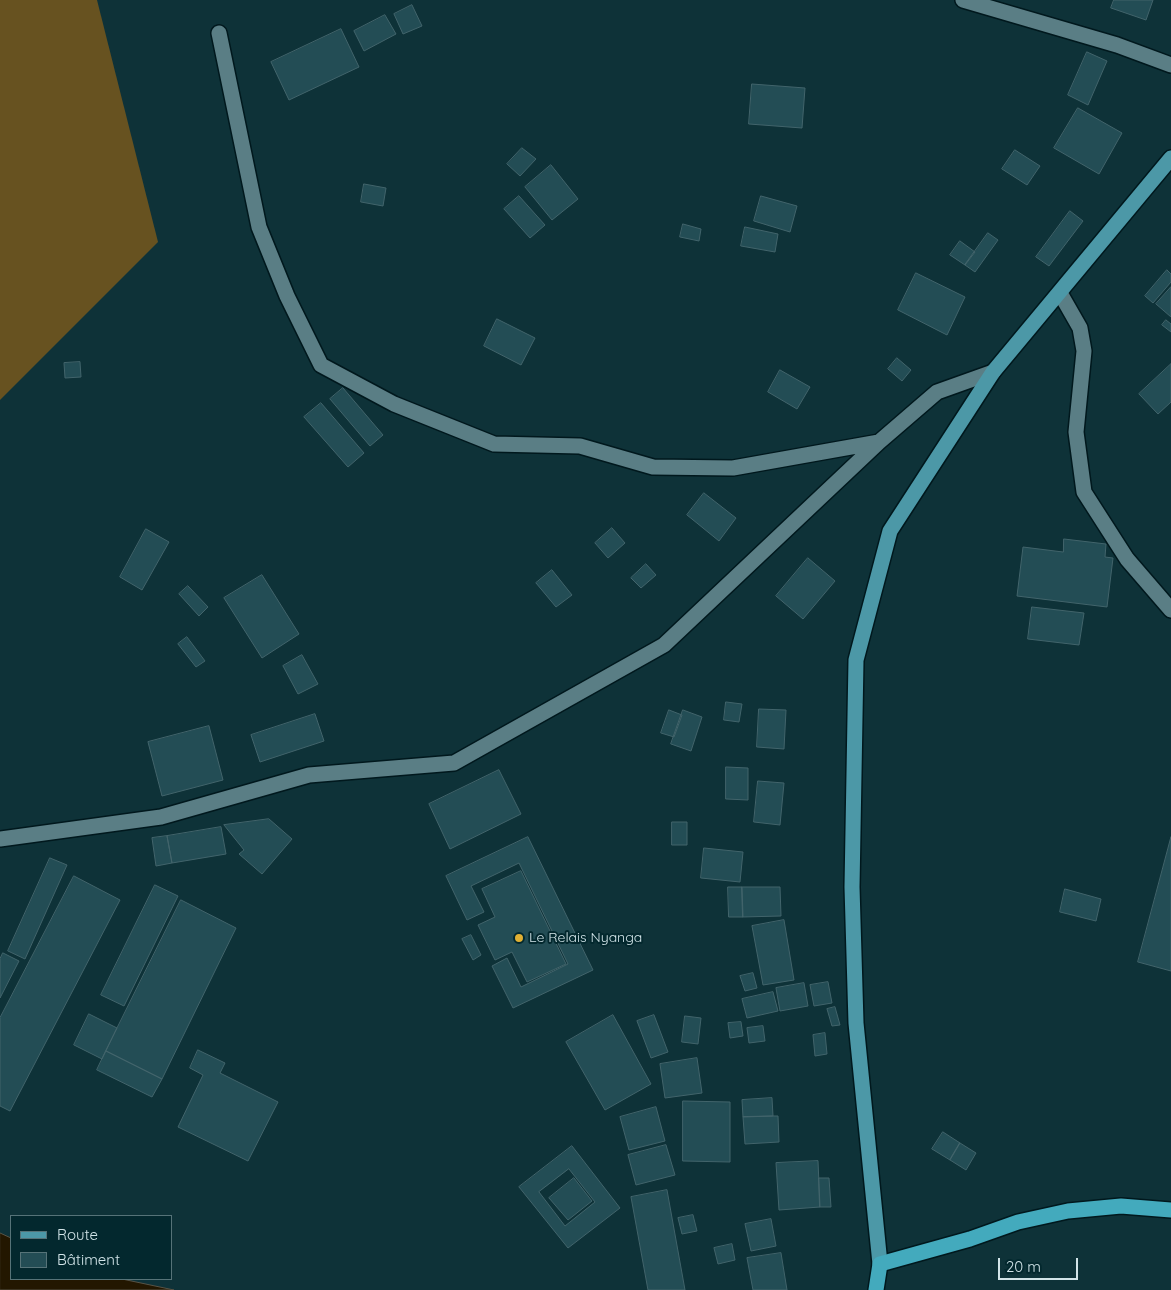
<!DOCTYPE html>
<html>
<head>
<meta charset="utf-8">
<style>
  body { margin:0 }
  #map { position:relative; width:1171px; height:1290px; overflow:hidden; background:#0e3238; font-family:Quicksand,sans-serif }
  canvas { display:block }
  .legend { position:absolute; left:10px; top:1215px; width:162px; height:65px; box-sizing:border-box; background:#03282e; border:1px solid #567378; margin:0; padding:6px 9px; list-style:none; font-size:15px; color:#d2e4e8 }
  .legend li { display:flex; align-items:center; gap:10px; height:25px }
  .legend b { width:25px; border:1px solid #567378 }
  .scale { position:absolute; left:998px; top:1258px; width:80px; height:22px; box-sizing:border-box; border:2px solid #d2e4e8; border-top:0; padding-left:6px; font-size:15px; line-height:18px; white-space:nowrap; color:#d2e4e8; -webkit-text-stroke:4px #03282e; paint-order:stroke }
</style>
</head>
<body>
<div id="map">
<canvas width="1171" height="1290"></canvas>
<ul class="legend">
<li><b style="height:6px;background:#4c98a7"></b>Route</li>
<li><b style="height:14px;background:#234d55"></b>Bâtiment</li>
</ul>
<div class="scale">20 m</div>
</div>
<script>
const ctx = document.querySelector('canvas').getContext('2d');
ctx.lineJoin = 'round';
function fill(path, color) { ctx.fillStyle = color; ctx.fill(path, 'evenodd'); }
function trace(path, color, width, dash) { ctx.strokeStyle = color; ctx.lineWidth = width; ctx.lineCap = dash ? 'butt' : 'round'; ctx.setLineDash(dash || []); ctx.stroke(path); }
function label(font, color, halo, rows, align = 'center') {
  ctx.font = font + ' Quicksand,sans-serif'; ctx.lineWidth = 4; ctx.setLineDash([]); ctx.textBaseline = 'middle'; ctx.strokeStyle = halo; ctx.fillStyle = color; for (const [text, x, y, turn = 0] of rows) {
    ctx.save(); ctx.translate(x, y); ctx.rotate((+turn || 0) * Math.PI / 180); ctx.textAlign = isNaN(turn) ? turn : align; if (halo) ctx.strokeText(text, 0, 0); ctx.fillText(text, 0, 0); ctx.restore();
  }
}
fill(new Path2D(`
  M0,0H97L158,242L0,400Z`), '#675220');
const water = new Path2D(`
  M0,1233L11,1238V1279H122L174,1290H0Z`);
fill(water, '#231700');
trace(water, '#585446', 1);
const building = new Path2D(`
  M1114,0H1153L1146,20L1111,8Z
  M412,5L422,26L403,34L394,14Z
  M385,15L396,34L364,51L354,31Z
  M341,29L359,67L289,100L271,62Z
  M1087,52L1107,61L1088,105L1068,95Z
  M752,84L805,88L802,128L749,124Z
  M1078,108L1122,133L1099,174L1054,148Z
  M522,148L536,159L520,176L507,164Z
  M1015,150L1040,166L1027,185L1002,169Z
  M551,165L578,199L552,220L525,187Z
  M364,184L386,188L383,206L361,202Z
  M519,196L545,225L530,238L504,209Z
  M761,196L797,206L790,232L754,221Z
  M1070,211L1083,221L1049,266L1036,257Z
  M683,224L701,229L699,241L680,237Z
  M745,227L778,234L775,252L741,246Z
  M988,233L998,240L975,272L965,265Z
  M960,241L975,252L965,265L950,255Z
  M1167,270L1171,274V282L1153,303L1145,296Z
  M916,273L965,297L947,335L898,310Z
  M1171,287V317L1156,304Z
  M497,319L535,338L521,365L484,346Z
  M1166,320L1171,324V332L1162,325Z
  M897,358L911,370L902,381L888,369Z
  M80,362L81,377L65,378L64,363Z
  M1171,364V402L1158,414L1139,394Z
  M780,370L810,387L797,409L768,392Z
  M343,388L383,435L370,446L330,399Z
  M321,403L364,453L348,467L304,417Z
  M704,493L736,518L719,541L687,515Z
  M612,528L625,543L608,558L595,543Z
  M146,529L169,542L142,590L120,577Z
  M1064,539L1106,544L1105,557L1113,558L1107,607L1017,596L1023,547L1063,552Z
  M808,558L835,581L803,619L776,596Z
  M646,564L656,575L641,588L631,578Z
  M552,570L572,595L556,607L536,583Z
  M262,575L299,634L262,658L224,598Z
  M188,586L208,607L199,616L179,594Z
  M1032,607L1084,613L1079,645L1028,639Z
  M187,637L205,661L196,667L178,644Z
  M302,655L318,684L298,694L283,666Z
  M726,702L742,704L739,722L724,720Z
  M759,709L786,710L784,749L757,747Z
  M669,710L682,715L674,737L661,733Z
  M683,710L702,717L691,751L671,744Z
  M315,714L324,741L260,762L251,735Z
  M209,726L223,780L162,796L148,742Z
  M726,767L748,768V800L726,799Z
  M499,770L521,814L450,849L429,804Z
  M758,781L784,783L780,825L754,822Z
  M269,819L292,839L262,874L239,854L244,850L224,825Z
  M672,822H687V845H672Z
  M221,827L226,854L172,863L167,836Z
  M167,836L172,863L156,866L152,838Z
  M528,837L593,970L513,1008L492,966L507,958L521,987L568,964L519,863L471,886L484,912L467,920L446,876Z
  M1171,837V971L1138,962Z
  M704,848L743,852L740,882L701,878Z
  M50,858L67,865L25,959L8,951Z
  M521,871L566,964L527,982L512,952L495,960L478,925L495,917L482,889Z
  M74,876L120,900L10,1111L0,1106V1018Z
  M155,885L178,896L124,1006L101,995Z
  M728,887H742L743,917H729Z
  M742,887H780L781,916L743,917Z
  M1065,889L1101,899L1096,921L1060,912Z
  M181,900L236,928L162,1079L106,1051Z
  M784,920L794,980L763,985L752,926Z
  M471,935L481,955L473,960L462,939Z
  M3,953L19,961L0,998V959Z
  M753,973L757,988L745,991L740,976Z
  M828,982L832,1003L814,1006L810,985Z
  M804,983L808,1006L780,1011L776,988Z
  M773,992L778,1011L747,1018L742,999Z
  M835,1007L840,1025L832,1026L827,1009Z
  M89,1014L117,1028L102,1059L74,1045Z
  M613,1015L651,1084L605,1110L566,1042Z
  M654,1015L668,1052L651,1058L637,1021Z
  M685,1016L701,1018L698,1044L682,1042Z
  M741,1022L743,1036L730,1038L728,1023Z
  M763,1026L765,1041L749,1043L747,1028Z
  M825,1033L827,1054L815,1056L813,1035Z
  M198,1050L225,1063L220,1073L278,1102L248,1161L178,1127L203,1075L190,1068Z
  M106,1051L162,1079L152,1097L97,1070Z
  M697,1058L702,1093L665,1098L660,1064Z
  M772,1098L773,1116L743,1117L742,1100Z
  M683,1101L730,1102V1162L683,1161Z
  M656,1107L665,1141L629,1150L620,1117Z
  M773,1116H778L779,1142L745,1144L743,1117Z
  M943,1132L960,1143L950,1160L932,1149Z
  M960,1143L976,1153L966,1170L950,1160Z
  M666,1145L675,1175L636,1185L628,1155Z
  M572,1146L620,1208L568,1248L519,1187ZM569,1169L595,1202L565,1226L539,1192Z
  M818,1161L820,1207L779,1210L776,1163Z
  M574,1178L592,1201L568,1220L549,1198Z
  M819,1178H829L831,1207H820Z
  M667,1190L685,1290H648L631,1197Z
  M693,1215L697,1231L682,1234L678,1218Z
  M771,1219L776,1246L751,1251L745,1224Z
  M732,1244L735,1260L718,1264L714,1248Z
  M781,1253L787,1290H753L747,1258Z`);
fill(building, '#234d55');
trace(building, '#42646b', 1);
const street = new Path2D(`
  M963,0L1117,45L1171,65
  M219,33L259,227L287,296L321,365L394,404L494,444L580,446L653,467L733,468L879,442L937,392L993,372
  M1060,293L1080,328L1084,351L1076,432L1084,492L1127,559L1171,610
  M0,839L161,817L309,775L454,763L664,645L879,442`);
const primary = new Path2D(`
  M880,1264L856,1023L852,887L856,660L890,531L993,372L1171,158`);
const highway = new Path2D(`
  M876,1290L880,1264L970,1239L1018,1222L1068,1211L1121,1206L1171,1210`);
trace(street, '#00181d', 18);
trace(primary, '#00181d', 18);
trace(highway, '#00181d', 18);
trace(street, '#5a7e85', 15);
trace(primary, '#4c98a7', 15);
trace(highway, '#43aabd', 15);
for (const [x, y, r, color] of [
  [519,938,5,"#e0b034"]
]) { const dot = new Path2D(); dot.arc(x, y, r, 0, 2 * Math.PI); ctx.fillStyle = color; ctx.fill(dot); trace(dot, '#03282e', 2); }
label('14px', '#d2e4e8', '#03282e', [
  ["Le Relais Nyanga",529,938]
], 'left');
</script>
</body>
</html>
